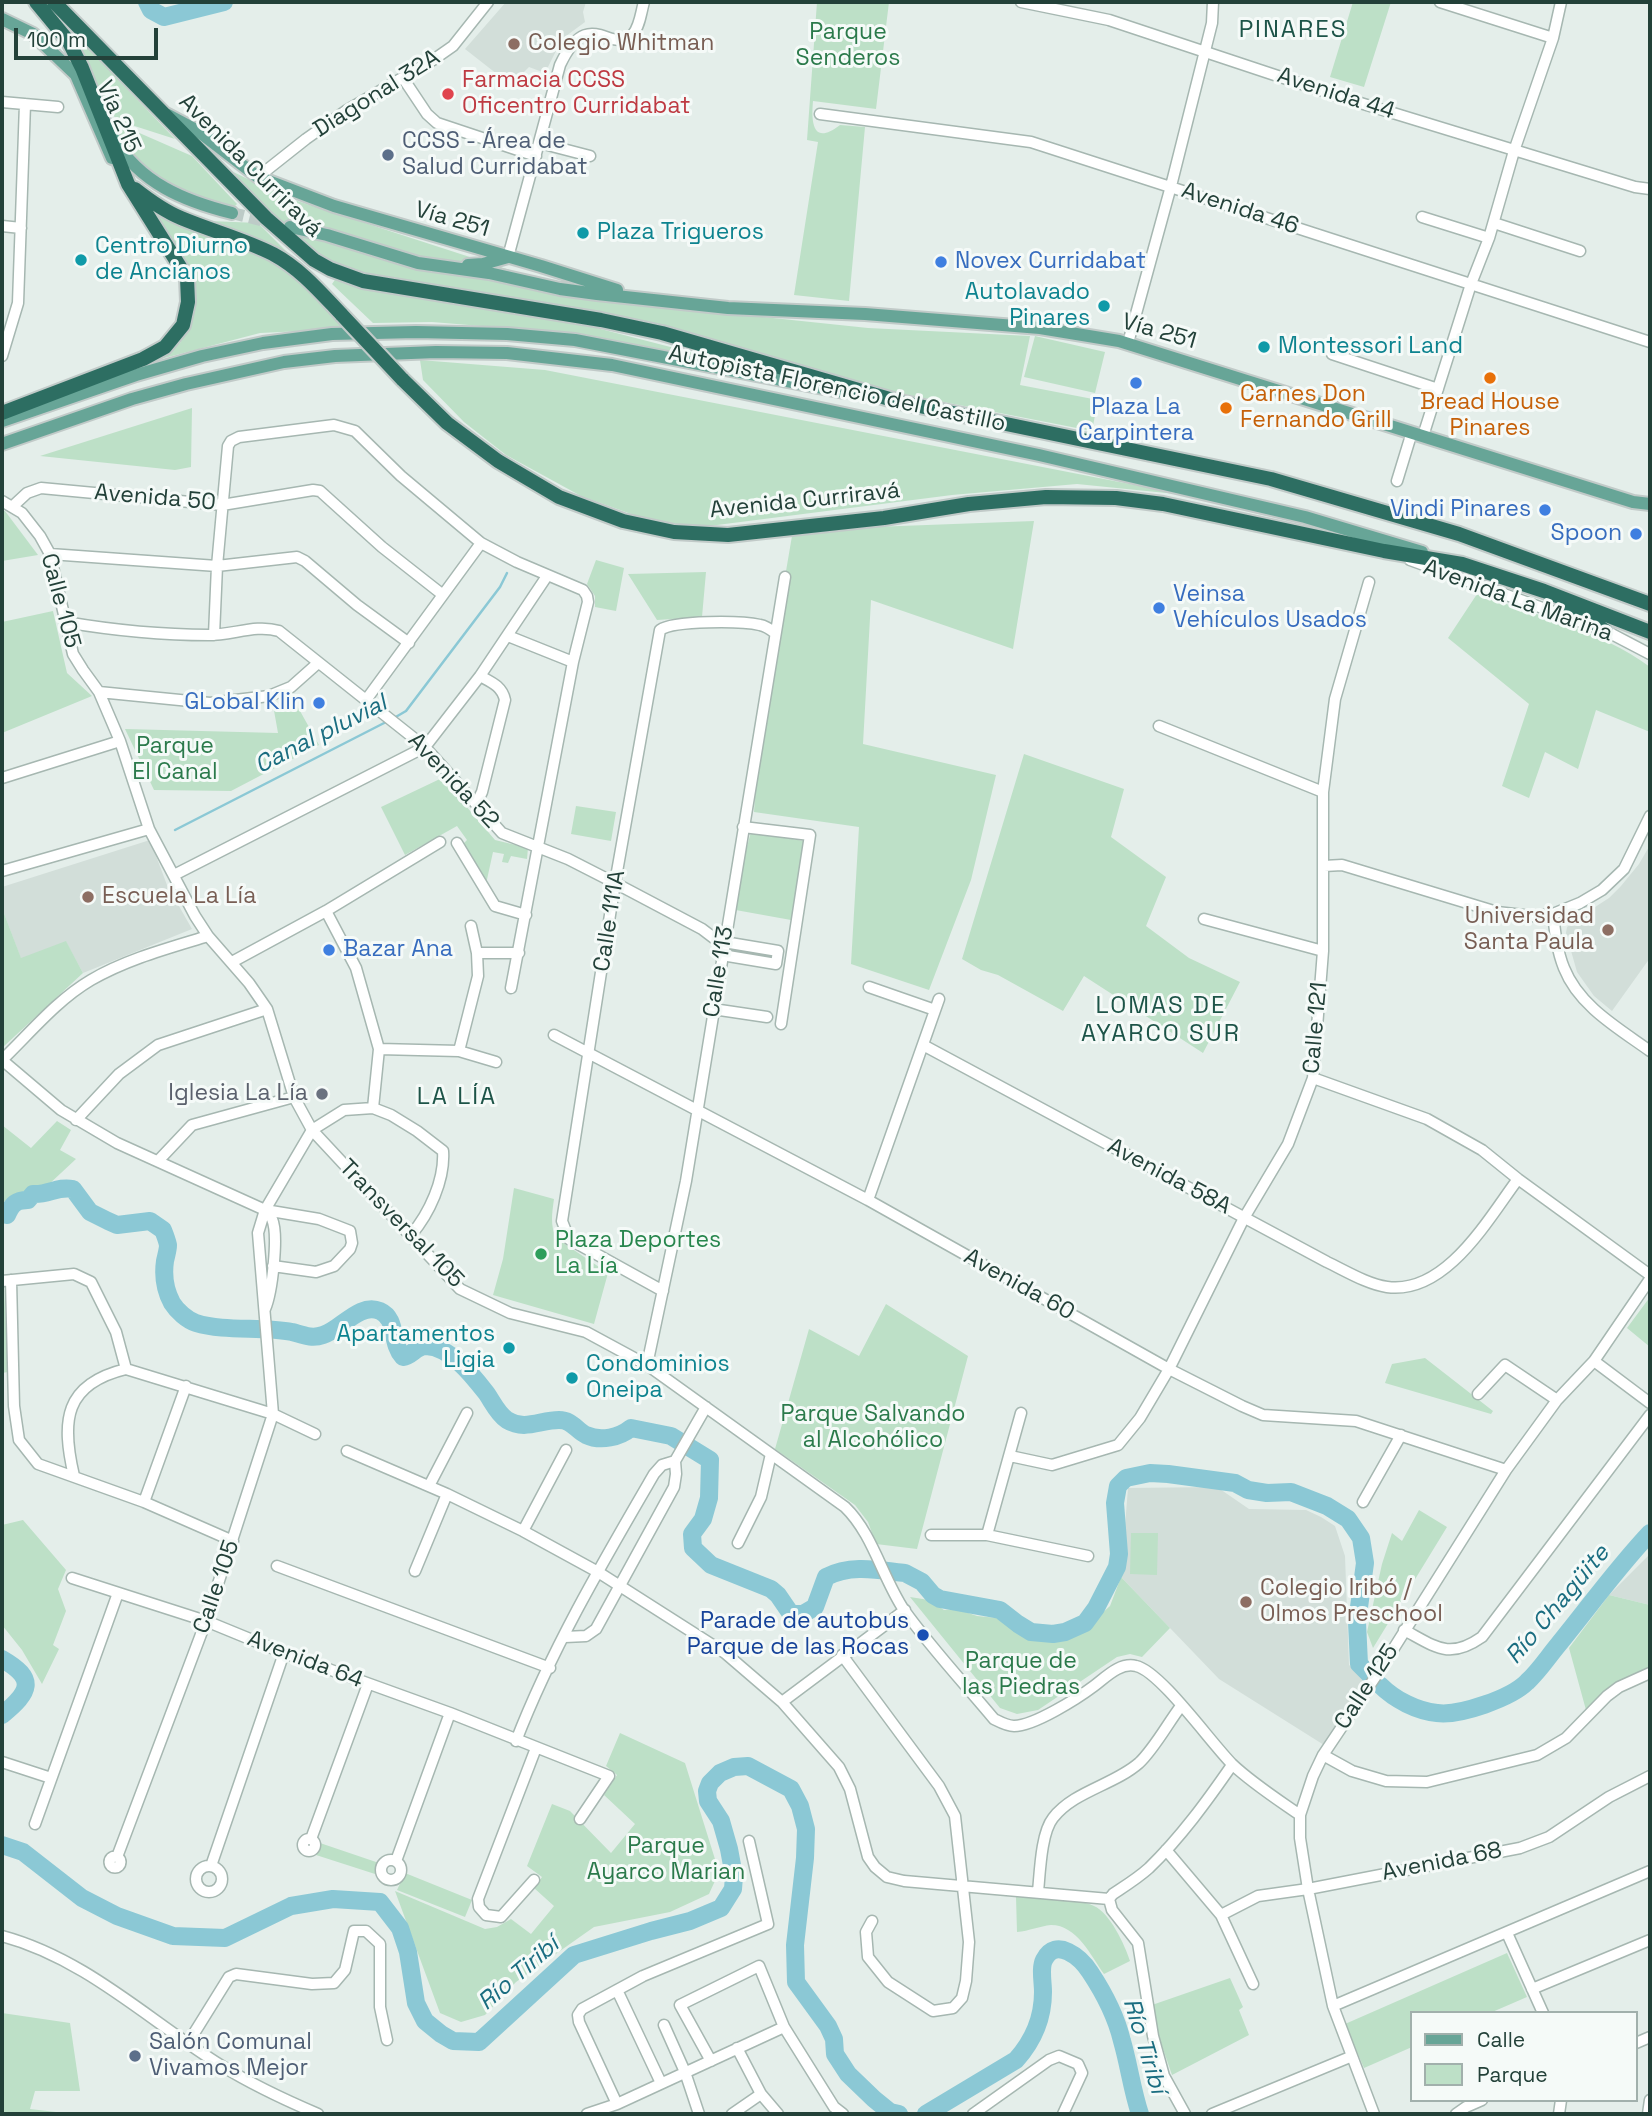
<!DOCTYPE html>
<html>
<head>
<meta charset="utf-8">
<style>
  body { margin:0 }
  #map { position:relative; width:1652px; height:2116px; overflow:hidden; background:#e4eeea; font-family:"Space Grotesk",sans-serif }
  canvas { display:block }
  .frame { position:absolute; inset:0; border:4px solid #234139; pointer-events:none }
  .legend { position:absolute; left:1410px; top:2011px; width:228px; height:91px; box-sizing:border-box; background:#f5faf8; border:2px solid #a1b0ac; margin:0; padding:9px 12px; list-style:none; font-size:21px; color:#234139 }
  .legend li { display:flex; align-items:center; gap:14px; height:35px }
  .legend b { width:35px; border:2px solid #a1b0ac }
  .scale { position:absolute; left:14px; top:28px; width:144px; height:32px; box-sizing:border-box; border:4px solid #234139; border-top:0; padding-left:9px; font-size:21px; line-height:24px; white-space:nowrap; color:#234139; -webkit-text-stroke:5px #f5faf8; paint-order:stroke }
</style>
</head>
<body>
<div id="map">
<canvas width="1652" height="2116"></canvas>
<div class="frame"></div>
<ul class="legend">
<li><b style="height:9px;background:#67a597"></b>Calle</li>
<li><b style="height:19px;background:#bde0c7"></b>Parque</li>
</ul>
<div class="scale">100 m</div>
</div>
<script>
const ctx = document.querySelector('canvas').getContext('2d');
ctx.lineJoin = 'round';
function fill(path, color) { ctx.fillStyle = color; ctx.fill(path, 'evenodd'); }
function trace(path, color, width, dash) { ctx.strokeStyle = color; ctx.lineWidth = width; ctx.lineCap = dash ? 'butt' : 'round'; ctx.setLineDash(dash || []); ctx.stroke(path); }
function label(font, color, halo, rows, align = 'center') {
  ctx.font = font + ' "Space Grotesk",sans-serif'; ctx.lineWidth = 6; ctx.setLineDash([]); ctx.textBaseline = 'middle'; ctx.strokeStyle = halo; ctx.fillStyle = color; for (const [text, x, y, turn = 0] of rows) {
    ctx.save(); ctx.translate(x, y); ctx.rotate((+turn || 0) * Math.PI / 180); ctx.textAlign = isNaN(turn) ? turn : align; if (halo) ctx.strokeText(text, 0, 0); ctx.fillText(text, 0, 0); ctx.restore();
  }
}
fill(new Path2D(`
  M506,2H586L583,12L585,22L562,39L545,73L529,67L511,85L465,49Z
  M150,840L167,885L192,929L83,973L66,942L21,959L2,908V887Z
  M1650,845V958L1612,1011L1594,996L1577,972L1566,933L1567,927L1575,920L1609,898L1621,886L1639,864Z
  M1217,1487L1249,1509L1306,1510L1321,1517L1335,1526L1345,1556L1349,1665L1365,1678L1324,1745L1219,1679L1121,1577L1128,1488Z
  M1650,1554V1605L1609,1595Z`), '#d2ded9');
fill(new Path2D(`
  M817,2H889L876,109L813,101C811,123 813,146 840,125L865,127L849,301L794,295L818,142L807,140Z
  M1353,2H1391L1364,87L1330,77Z
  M63,22L175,139L119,121L104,107Z
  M112,121L192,156L237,204L232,209L192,199L134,161L110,127Z
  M221,166L285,197L556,285L630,303L868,328L1030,336L1020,385L1098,400L1092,431L872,388L637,323L373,278L339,268L311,252Z
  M140,200L264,256L300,283L344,329L260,333L153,361L180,343L190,325L194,302Z
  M210,221L258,223L294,259L246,234Z
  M337,277L558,318L717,359L567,333L432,322L373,323L332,284Z
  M1035,336L1105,352L1095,393L1024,377Z
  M420,360L545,370L1186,495L1077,484L952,495L717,525H681L634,515L581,496L506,455L464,422L423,380Z
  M192,408L191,467L175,470L40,456Z
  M2,511H5L38,555L2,561Z
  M1034,521L1013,649L871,600L863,744L996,775L971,880L929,990L851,964L859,827L754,812L760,724L793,530Z
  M596,560L624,568L616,611L595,607V596L587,584Z
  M706,572L702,617L657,620L628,574Z
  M1477,594C1535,615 1600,630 1650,667V732L1596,710L1578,769L1545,752L1529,798L1502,786L1529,704L1448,638Z
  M53,611L67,673L92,696L2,733V622Z
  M295,702L319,745L231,791L154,790L125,729L278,733L273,705Z
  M1024,754L1124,789L1111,837L1166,877L1146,926L1189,958L1240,982L1203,1053L1084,976L1063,1011L998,975L981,970L962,959Z
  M442,778L495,840L528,848L527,859L511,856L508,863L502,862L504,854L493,852L486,884L462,845L467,840L457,826L405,855L381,807Z
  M576,806L616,812L611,841L571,834Z
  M751,832L804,841L791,920L730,909Z
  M2,908L21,958L66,941L83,973L2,1048Z
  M57,1121L71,1130L60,1150L76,1159L46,1187L17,1193L2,1203V1125L31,1148Z
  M514,1188L554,1199C552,1213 550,1225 556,1238L608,1273L594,1324L493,1295L503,1259Z
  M2,1286H4L8,1372L2,1373Z
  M1650,1297V1347L1627,1328Z
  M886,1304L968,1356L917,1549L876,1544L868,1522L855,1505L775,1449L809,1329L859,1356Z
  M1425,1358L1493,1411L1491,1414L1385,1383L1392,1364Z
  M1419,1510L1447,1527L1373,1648L1367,1632L1382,1564L1392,1533L1402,1541Z
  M23,1520L66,1570L58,1589L66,1611L53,1645L59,1649L42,1684L22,1650L2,1625V1525Z
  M1131,1533H1158L1157,1575L1130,1574Z
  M1121,1577L1170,1628L1142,1657L1130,1654L1117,1657L1038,1710L1017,1714L1000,1708L910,1597L929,1600L944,1610L957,1609L977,1616L997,1618L1014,1631L1034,1640H1057L1089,1625L1110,1606Z
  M1609,1595L1650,1605V1666L1609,1687L1586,1710L1569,1648Z
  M620,1733L685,1763L719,1872L709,1894L670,1912L594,1927L516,1982L485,2015L461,2022L440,2013L395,1891L485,1929L497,1927L511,1919L531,1934L554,1906L534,1888L542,1877L527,1866L552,1804L570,1811L611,1853L635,1824L604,1795L617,1775L606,1766Z
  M320,1843L379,1863L375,1874L316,1855Z
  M405,1873L472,1900L465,1917L397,1890Z
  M1016,1897C1035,1898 1078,1898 1094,1906C1110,1913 1125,1945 1130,1961L1104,1974C1091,1956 1077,1925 1051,1925C1040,1926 1029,1931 1017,1932Z
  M1507,1953L1527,1997L1490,2013H1412V2047L1364,2068L1345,2024Z
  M1230,1978L1243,2007L1239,2010L1249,2035L1172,2075L1160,2040L1152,2005Z
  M2,2013L70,2023L80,2091H35L30,2109L56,2112L55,2114H2Z`), '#bde0c7');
trace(new Path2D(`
  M394,718L406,711L500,587L507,573
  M175,830L388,721`), '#8bc8d5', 2.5);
trace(new Path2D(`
  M147,2L151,10L164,17L224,2
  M2,1214L7,1215C12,1204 16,1200 28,1200L33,1194C49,1195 57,1186 73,1189L90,1212L108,1221L117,1225L150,1221L163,1230C165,1235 167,1240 168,1245C168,1250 166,1256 165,1261C163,1275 165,1290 172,1303C177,1311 187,1320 196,1323C225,1332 262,1326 292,1332C303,1335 312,1339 323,1335C341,1330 359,1302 380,1311C398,1319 390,1343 403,1357C412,1356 416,1346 426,1346C451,1347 473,1376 487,1394C493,1403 498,1414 507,1420C525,1431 540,1420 559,1420C572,1420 576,1430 586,1435C601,1442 620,1437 631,1428L671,1436L710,1460L709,1498L703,1519L692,1534L693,1548L711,1565L771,1589L778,1595L791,1614H803L815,1607L826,1577C851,1564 878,1570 905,1573L895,1572
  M905,1573L922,1582L933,1595L940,1599L1000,1610L1018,1624L1031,1632L1053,1634L1065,1632L1085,1623L1096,1608L1117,1567L1119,1554L1115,1503L1118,1486L1126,1478L1150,1473L1168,1474L1235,1483L1248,1490L1267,1493L1291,1492L1327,1506L1348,1519L1361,1538L1365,1563L1357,1622L1359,1664L1369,1674
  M2,1659C37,1679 30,1692 2,1715
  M1380,1685C1395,1700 1417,1711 1437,1713C1460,1716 1511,1698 1527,1682C1539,1671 1548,1657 1558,1645C1589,1607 1617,1568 1650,1533
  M2,1845L23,1852L82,1898L117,1916L173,1936L225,1938L291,1906L333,1899L380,1902L400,1928L408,1952L416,2003L425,2021L441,2034L453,2041L479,2042L574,1955L651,1931L690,1921L721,1908L733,1889L734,1876L729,1849L721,1821L708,1801L707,1791L710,1783L720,1773L734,1767L748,1766L791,1789L800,1806L806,1829L805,1858L795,1945L796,1982L828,2026L834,2039L835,2054L848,2074L874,2099L890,2112L899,2114
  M926,2114L1016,2060C1033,2041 1043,2018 1043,1992C1043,1982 1040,1968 1044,1960C1056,1936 1081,1958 1090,1972C1104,1993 1116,2016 1122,2041C1129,2065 1132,2090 1140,2114`), '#8bc8d5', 18);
trace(new Path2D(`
  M232,213L273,223`), '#bdcbc7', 12, [12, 6]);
const minor = new Path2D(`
  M1021,2L1109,20L1344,98L1635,187L1650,189
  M1440,2L1553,38
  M403,78L427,114L437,123L536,156
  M2,102L58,107
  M820,114L1031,142L1650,342
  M540,143L590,156
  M258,177L306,139L347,110L433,60L453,46L488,2
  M1422,217L1489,238
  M1494,223L1580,251
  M2,226L21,228
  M508,257L560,65C589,3 611,57 633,34C640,26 641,12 644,2
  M1128,343L1171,186L1212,23L1213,2
  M1332,354L1438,389
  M2,356L18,303L25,104
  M1423,436L1471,284L1489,238L1514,151L1553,38L1561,2
  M1397,481L1412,432
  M2,501L22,513L40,536L50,554L73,654L83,670L99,692L120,741L149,829L195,916L208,936L249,983L267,1009L294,1097L312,1130L460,1289L510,1313L586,1332L647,1365L845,1507C873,1534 882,1577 904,1610C931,1648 964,1683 994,1719C1000,1722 1007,1726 1014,1726C1034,1726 1078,1698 1094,1686C1106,1677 1120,1662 1136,1666C1160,1671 1211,1743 1232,1764C1252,1783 1277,1799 1300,1815
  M13,506L27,493L41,488L222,505L313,490L320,491L382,547L443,595
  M50,554L217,566L297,557L305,561L357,605L409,643
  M1410,560L1606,631L1650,654
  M65,622C112,630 161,635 209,635C233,635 256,624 279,631L425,747L502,833L568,859L615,883L702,929L723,945
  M214,635L217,566L228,446L231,441L239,437L334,425L355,431L401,476L481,543L517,562L583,590L587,596L588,602L573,662L511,988
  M508,636L573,662
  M99,692L210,703L269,696L291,687L318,663
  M366,700L481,543
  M1159,726L1323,792
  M2,778L120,741
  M476,804L482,792L505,700C502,686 491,682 480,676
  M743,827L810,835L781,1024
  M457,843L495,906L526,915
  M1324,866L1342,865L1497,912L1532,916L1553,914L1580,903L1602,890L1624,869L1650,816
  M2,871L149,829
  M174,875L425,747L480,676L547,576
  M326,911L356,968L379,1049L373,1108
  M1553,914C1555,932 1557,951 1564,968C1579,1006 1618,1028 1650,1051
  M1204,919L1323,951
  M477,953H519
  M722,955L776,964L778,951L724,942
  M232,962L326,911L440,842
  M869,987L935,1010
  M713,1009L767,1017
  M554,1035L868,1200L1169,1369L1242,1406L1263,1415L1356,1421L1506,1470
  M923,1045L1327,1262C1346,1271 1367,1284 1387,1287C1446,1295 1488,1219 1518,1179
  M379,1049L459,1051L496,1062
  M459,1051L478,976L477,953L471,926
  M2,1060L61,1110L117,1143L265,1210L319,1219L350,1231L352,1243L350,1249L334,1266L316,1272L273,1266
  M2,1060C30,1033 57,1000 91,980C127,959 169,948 208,936
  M1313,1078L1427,1119L1482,1150L1518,1179L1650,1275
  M76,1120L119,1074L158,1045L267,1009
  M158,1161L192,1125L294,1097
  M868,1200L939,999
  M11,1280L14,1406L19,1440L38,1464L144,1502L233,1541
  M2,1281L74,1274L91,1282L116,1332L126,1369
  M663,1291L569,1239L562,1221L615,883L660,630C674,620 742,621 760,625C766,626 770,629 775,633
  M265,1309C272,1293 279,1235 272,1219C271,1215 268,1213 265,1210
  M1594,1361L1650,1403
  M647,1365L686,1181L785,577
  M126,1369L273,1414L315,1434
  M1478,1394L1505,1365L1557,1400
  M347,1451L447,1494L523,1531L598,1572L725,1653L782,1702L839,1767L850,1789L868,1857L875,1867L887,1877L904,1881L1109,1899
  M1010,1456L1052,1465L1118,1445L1140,1418L1169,1369L1244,1218L1288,1144L1313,1078L1323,951V792L1335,699L1369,582
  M74,1476C61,1421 64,1384 126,1369
  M429,1486L467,1413
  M144,1502L186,1386
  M1363,1502L1401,1435
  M523,1531L566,1450
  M931,1535H987L1088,1556
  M987,1535L1021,1413
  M738,1543L761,1497L771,1454
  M277,1566L550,1668
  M415,1571L447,1494
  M72,1578L206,1621L284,1653L450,1713L609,1776L580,1819
  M1404,1630C1436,1647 1449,1660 1482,1637L1650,1415
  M565,1637L586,1636L596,1629L674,1487L676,1474L675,1461L706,1407
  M842,1655L939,1786L955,1816L969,1942L966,1981L962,1998L953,2008L933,2011L888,1982L868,1957L866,1932L872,1921
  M782,1702L905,1610
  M516,1741C552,1648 604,1560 654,1474L662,1465L675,1461
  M1323,1755L1352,1771L1386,1781L1427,1782L1537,1755L1566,1738L1607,1696L1619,1687L1650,1673
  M2,1762L51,1778
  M35,1824L118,1593
  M303 1845a6 6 0 1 1 12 0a6 6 0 1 1-12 0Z
  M311,1839L368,1684
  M1166,1850L1221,1915L1253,1984
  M109.5 1862a5.5 5.5 0 1 1 11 0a5.5 5.5 0 1 1-11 0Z
  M117,1857L206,1621L273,1414L258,1233L265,1210L312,1130L344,1110L373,1108L391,1115L417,1131L443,1151C445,1180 429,1214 411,1235
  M381 1870a10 10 0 1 1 20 0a10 10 0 1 1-20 0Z
  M396,1861L450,1713
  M211,1866L284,1653
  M196 1879a13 13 0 1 1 26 0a13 13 0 1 1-26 0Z
  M534,1880L501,1917L486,1915L479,1907L478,1899L536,1748
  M1038,1892C1040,1872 1041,1833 1053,1818C1074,1791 1114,1785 1139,1763C1154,1749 1168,1723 1181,1706
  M1109,1899L1112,1910L1138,1943L1153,2036L1164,2076L1185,2114
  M1109,1899L1113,1894C1125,1886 1138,1878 1149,1868C1181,1837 1207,1801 1232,1765
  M1221,1915L1258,1896L1308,1889L1520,1848L1549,1837L1609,1797L1650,1776
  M1507,1933L1543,2013
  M2,1936C87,1959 149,2021 222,2066C253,2085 285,2100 318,2114
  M1532,1989L1650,1940
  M617,1990L661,2083
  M1333,2006L1650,1871
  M664,2025L685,2072L699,2114
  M188,2043L229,1977L236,1974L312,1984L334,1983L345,1970L354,1931H366L380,1944V2007L387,2040
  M1636,2043L1650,2037
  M737,2048L761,2094L778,2114
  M711,2061L680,2005L759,1966L784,2027L834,2107L843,2114
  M617,2104L579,2022L578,2015L582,2009L643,1976L768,1924L749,1841
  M587,2114L617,2104L784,2027
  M732,2114L761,2094
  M973,2114L1049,2060L1059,2056L1078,2064L1082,2073L1063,2114
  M1212,2114L1350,2057
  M1374,2114L1333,2006L1308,1889L1300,1838V1815L1313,1776L1323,1755L1382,1667L1506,1470L1557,1400L1594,1361L1650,1279
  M1456,2114L1466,2107L1482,2100
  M1559,2114L1561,2100
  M1648,2114L1650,2100`);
const major = new Path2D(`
  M2,19L33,34L76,75L112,158
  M168,115L198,131L258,177L334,206L541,266L617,290
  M114,139C140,183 184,201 232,213
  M290,227L327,235L418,263L489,273L560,289L597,294L728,308L865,314L1040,328L1119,341L1633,502L1650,504
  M468,265L483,264L508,257
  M2,421L136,375L202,356L263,343L332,334L416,332L507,334L575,340L844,392
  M2,444L132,399L186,384L284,362L335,356L436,352L507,353L612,365L1039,455L1305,517L1422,552`);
const highway = new Path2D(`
  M54,2L266,218L314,260L330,269L363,281L601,320L662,333L900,402L1271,479L1459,534L1650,604
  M135,189C149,200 164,211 181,218C212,231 243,239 273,254C301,269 321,293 342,315
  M402,379L447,423L498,461L559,497L623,521L674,532L728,535L884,518L969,504L1046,497L1116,498L1163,504L1384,551L1462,564L1544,591L1650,632
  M2,413L143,359L165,347L183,325L188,302L187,278L128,184L82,68L69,42L36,2
  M1569,607L1606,631`);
trace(minor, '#a6b7b1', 13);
trace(major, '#c1cac8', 16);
trace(highway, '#c1cac8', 18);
trace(minor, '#fff', 10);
trace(major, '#67a597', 12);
trace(highway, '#2d6e62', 14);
const highwayBridge = new Path2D(`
  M342,315L402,379`);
trace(highwayBridge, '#c1cac8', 18, []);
trace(highwayBridge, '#2d6e62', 14);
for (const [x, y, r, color] of [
  [514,44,7,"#8d6e63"],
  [448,94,7,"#e0444e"],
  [388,155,7,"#5c6f8a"],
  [583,233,7,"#0f9aa8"],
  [81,260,7,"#0f9aa8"],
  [941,262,7,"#3f7fe0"],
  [1104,306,7,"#0f9aa8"],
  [1264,347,7,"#0f9aa8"],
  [1490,378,7,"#e8710a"],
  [1136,383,7,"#3f7fe0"],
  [1226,408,7,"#e8710a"],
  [1545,510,7,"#3f7fe0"],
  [1636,534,7,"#3f7fe0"],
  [1159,608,7,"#3f7fe0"],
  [319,703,7,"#3f7fe0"],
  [88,897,7,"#8d6e63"],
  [1608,930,7,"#8d6e63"],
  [329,950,7,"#3f7fe0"],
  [322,1094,7,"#6b7280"],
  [541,1254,7,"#2e9e5b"],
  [509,1348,7,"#0f9aa8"],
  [572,1378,7,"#0f9aa8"],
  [1246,1602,7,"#8d6e63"],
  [923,1635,7,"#1a4fb4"],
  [135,2056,7,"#5c6f8a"]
]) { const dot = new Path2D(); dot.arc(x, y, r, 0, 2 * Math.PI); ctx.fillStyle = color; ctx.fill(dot); trace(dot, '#f5faf8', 2.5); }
label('23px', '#2b7a4b', '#f5faf8', [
  ["Parque",848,33],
  ["Senderos",848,59],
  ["Parque",175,747],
  ["El Canal",175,773],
  ["Parque Salvando",873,1415],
  ["al Alcohólico",873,1441],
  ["Parque de",1021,1662],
  ["las Piedras",1021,1688],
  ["Parque",666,1847],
  ["Ayarco Marian",666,1873]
]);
label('23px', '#785e54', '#f5faf8', [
  ["Colegio Whitman",528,44],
  ["Escuela La Lía",102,897],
  ["Universidad",1594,917,"right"],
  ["Santa Paula",1594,943,"right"],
  ["Colegio Iribó /",1260,1589],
  ["Olmos Preschool",1260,1615]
], 'left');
label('23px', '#be3a42', '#f5faf8', [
  ["Farmacia CCSS",462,81],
  ["Oficentro Curridabat",462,107]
], 'left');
label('23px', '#234139', '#f5faf8', [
  ["Diagonal 32A",377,94,-32],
  ["Avenida 44",1336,94,18],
  ["Vía 215",118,117,66],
  ["Avenida Curriravá",250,166,45],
  ["Avenida 46",1240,209,18],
  ["Vía 251",452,220,16],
  ["Vía 251",1159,332,16],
  ["Autopista Florencio del Castillo",837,389,12],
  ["Avenida 50",155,498,5],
  ["Avenida Curriravá",805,501,-6],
  ["Calle 105",60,601,75],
  ["Avenida La Marina",1518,601,20],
  ["Avenida 52",453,781,47],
  ["Calle 111A",610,921,-81],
  ["Calle 113",719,972,-81],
  ["Calle 121",1316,1028,-85],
  ["Avenida 58A",1169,1177,28],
  ["Transversal 105",401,1224,46],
  ["Avenida 60",1019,1285,29],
  ["Calle 105",217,1587,-71],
  ["Avenida 64",305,1660,21],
  ["Calle 125",1367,1687,-57],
  ["Avenida 68",1442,1862,-11]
]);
label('23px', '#4e5e75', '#f5faf8', [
  ["CCSS - Área de",402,142],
  ["Salud Curridabat",402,168],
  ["Salón Comunal",149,2043],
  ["Vivamos Mejor",149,2069]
], 'left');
label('23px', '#0d838f', '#f5faf8', [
  ["Plaza Trigueros",597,233],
  ["Centro Diurno",95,247],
  ["de Ancianos",95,273],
  ["Autolavado",1090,293,"right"],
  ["Pinares",1090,319,"right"],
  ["Montessori Land",1278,347],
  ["Apartamentos",495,1335,"right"],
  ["Ligia",495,1361,"right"],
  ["Condominios",586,1365],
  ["Oneipa",586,1391]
], 'left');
label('23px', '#366cbe', '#f5faf8', [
  ["Novex Curridabat",955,262],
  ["Plaza La",1136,408,"center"],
  ["Carpintera",1136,434,"center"],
  ["Vindi Pinares",1531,510,"right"],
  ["Spoon",1622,534,"right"],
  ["Veinsa",1173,595],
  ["Vehículos Usados",1173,621],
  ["GLobal Klin",305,703,"right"],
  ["Bazar Ana",343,950]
], 'left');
label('23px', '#c56008', '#f5faf8', [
  ["Carnes Don",1240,395],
  ["Fernando Grill",1240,421],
  ["Bread House",1490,403,"center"],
  ["Pinares",1490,429,"center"]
], 'left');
label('23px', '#5b616d', '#f5faf8', [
  ["Iglesia La Lía",308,1094]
], 'right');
label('23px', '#27864d', '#f5faf8', [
  ["Plaza Deportes",555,1241],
  ["La Lía",555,1267]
], 'left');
label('23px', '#164399', '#f5faf8', [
  ["Parade de autobus",909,1622],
  ["Parque de las Rocas",909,1648]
], 'right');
ctx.letterSpacing = '2px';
label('24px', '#1d5448', '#f5faf8', [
  ["PINARES",1293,30],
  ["LOMAS DE",1161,1006],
  ["AYARCO SUR",1161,1034],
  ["LA LÍA",457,1097]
]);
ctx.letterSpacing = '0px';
label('italic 24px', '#1a6d80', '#f5faf8', [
  ["Canal pluvial",321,735,-27],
  ["Río Chagüite",1558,1605,-50],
  ["Río Tiribí",519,1974,-41],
  ["Río Tiribí",1144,2046,73]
]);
</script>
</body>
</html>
